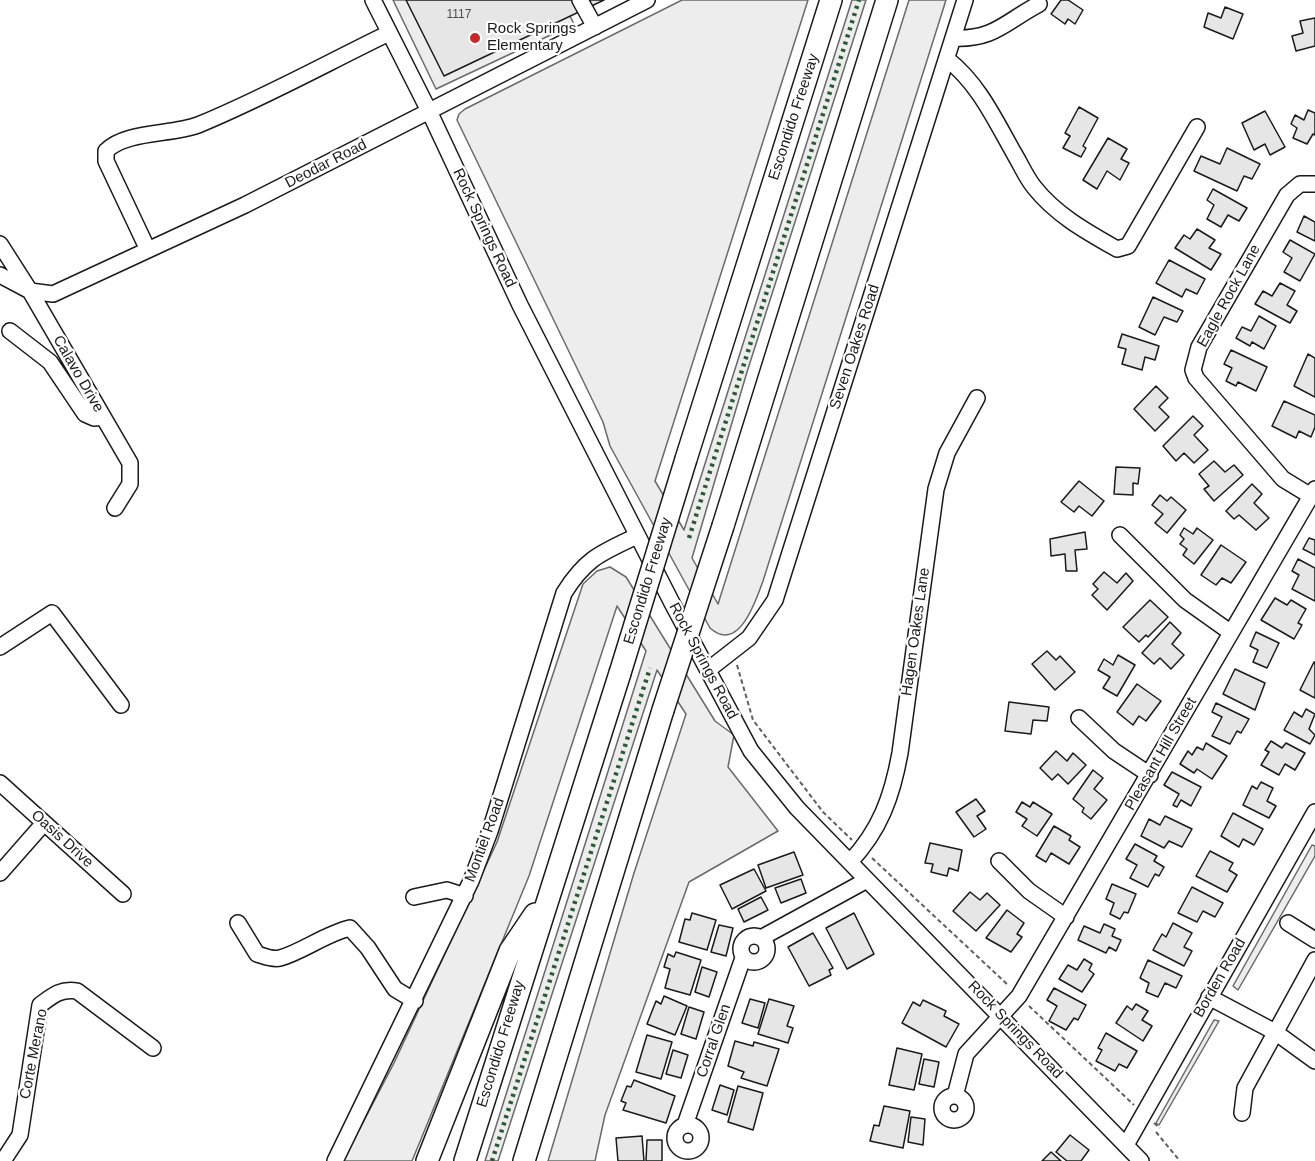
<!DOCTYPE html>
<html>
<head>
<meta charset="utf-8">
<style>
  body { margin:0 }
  canvas { display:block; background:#fff }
</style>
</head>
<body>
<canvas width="1315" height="1161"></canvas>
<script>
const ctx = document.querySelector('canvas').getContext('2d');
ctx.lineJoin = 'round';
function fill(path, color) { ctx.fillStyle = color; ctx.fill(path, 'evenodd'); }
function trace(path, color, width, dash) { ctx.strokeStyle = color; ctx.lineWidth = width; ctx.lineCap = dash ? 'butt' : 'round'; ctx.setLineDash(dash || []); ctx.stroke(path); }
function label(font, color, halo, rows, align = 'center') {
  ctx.font = font + ' Helvetica,sans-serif'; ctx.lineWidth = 4.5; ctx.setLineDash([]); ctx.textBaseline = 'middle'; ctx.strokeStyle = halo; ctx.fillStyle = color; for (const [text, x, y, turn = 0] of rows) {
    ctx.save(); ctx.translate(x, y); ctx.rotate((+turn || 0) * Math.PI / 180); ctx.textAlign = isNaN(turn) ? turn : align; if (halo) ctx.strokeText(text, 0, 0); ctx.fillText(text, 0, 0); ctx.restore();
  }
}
const green = new Path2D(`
  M393,0H562L574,24L436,89Z
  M682,0H808L655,481L684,530L852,0H866L747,372L692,558L718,604L909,0H946L763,581C756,600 739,654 710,628L610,446L603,422L457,120L459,114L465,109Z
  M610,567L626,577L715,721L734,735L728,767L778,831L689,882L605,1115L595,1161H548L634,873L686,714L657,670L498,1161H485L646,651L617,606L529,876L412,1161H343L394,1063L497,842L583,584L597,571Z
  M1312,845L1315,846V856L1238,990L1233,986Z
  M1214,1020L1219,1021L1159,1125L1156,1123Z`);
fill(green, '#ededed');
trace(green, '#6a6a6a', 1.5);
const building = new Path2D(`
  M406,0H604L444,76Z
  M1061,0H1068L1083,10L1075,24L1068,19L1065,24L1051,14Z
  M1225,7L1243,14L1233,39L1204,27L1208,13L1221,18Z
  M1315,18V46L1296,51L1292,36L1303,33L1300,21Z
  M1079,107L1098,118L1083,146L1086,148L1081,157L1063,148L1070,136L1065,133Z
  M1308,110L1315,113V135L1313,134L1307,144L1293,138L1297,128L1291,124L1295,115L1304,120Z
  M1265,111L1285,147L1270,155L1265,144L1254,150L1242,123Z
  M1108,138L1127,149L1121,159L1129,163L1120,180L1107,171L1097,189L1083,180Z
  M1227,148L1260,164L1252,179L1244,176L1237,191L1194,171L1201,156L1220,164Z
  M1213,189L1247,208L1239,221L1228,215L1221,227L1207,219L1214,205L1207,200Z
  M1304,216L1315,222V241L1297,232Z
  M1197,229L1215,240L1209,248L1221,254L1211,270L1175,248L1184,235L1190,239Z
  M1290,240L1315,254L1300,281L1284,272L1292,258L1283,252Z
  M1169,260L1205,279L1197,294L1186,289L1182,297L1156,283Z
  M1280,283L1295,291L1287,305L1297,311L1290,323L1255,304L1263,291L1272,296Z
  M1153,297L1183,311L1177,322L1164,317L1155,335L1139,327Z
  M1259,316L1276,326L1264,349L1252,342L1250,346L1236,338L1242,327L1251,331Z
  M1122,334L1159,346L1155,360L1145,357L1142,370L1122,364L1126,349L1118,347Z
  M1231,350L1267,367L1256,391L1238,382L1236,386L1226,381L1232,368L1224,364Z
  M1308,354L1315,358V397L1294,386Z
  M1156,386L1168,398L1159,407L1169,417L1155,431L1134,409Z
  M1284,401L1315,415V427L1311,437L1299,431L1296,438L1272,426Z
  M1193,416L1203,426L1194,435L1208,450L1194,463L1184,453L1176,461L1163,446Z
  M1214,461L1225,472L1234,465L1243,475L1214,501L1204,489L1209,486L1199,474Z
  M1116,467L1140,468L1138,484L1133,483V495L1114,494Z
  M1079,481L1104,501L1092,516L1079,506L1074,512L1061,502Z
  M1252,484L1262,494L1254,503L1269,518L1256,530L1239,515L1234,519L1226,511Z
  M1160,495L1167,501L1171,497L1186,510L1167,533L1155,523L1163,514L1152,505Z
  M1184,528L1193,534L1197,528L1213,540L1194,564L1183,555L1187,549L1180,544L1184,539L1180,535Z
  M1085,532L1087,549L1075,550L1077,571H1066L1065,554L1051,556L1050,539Z
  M1309,538L1315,540V555L1303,549Z
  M1221,545L1246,562L1231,583L1222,578L1216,585L1201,575Z
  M1298,559L1315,568V601L1292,589L1299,575L1292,571Z
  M1104,572L1117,583L1126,573L1133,581L1107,610L1092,595L1098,589L1093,584Z
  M1275,598L1287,605L1291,600L1306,609L1298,623L1302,625L1294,639L1261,620Z
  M1150,600L1168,617L1148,637L1146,635L1139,642L1123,627Z
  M1170,622L1181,633L1172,644L1184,655L1171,669L1160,658L1154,664L1142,653Z
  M1256,632L1279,643L1267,668L1253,662L1258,650L1250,646Z
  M1047,651L1056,660L1060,656L1075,672L1055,690L1032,664Z
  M1118,655L1135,665L1117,696L1103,688L1110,677L1098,670L1104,659L1113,665Z
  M1314,662H1315V698L1300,690Z
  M1235,669L1265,683L1255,710L1223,694Z
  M1137,684L1161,701L1146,721L1139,716L1133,725L1117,712Z
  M1009,702L1049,707L1047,721L1033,720L1031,734L1005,731Z
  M1216,703L1249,719L1241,733L1237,731L1230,744L1212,736L1222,717L1212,712Z
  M1306,709L1315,714L1309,729L1315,735L1310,744L1284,730L1294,712L1302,717Z
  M1271,741L1282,748L1286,743L1305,753L1295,770L1285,764L1279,775L1261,765L1269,752L1265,750Z
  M1206,743L1227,756L1212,779L1197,769L1194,773L1180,764L1188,751L1192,755L1197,747L1203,750Z
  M1056,751L1067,761L1073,753L1086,765L1068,784L1058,774L1052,780L1040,768Z
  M1093,770L1103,778L1094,789L1107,800L1091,819L1082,812L1084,808L1073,799Z
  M1172,772L1201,787L1191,806L1181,800L1177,807L1173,805L1179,794L1164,785Z
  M1261,782L1273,788L1267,801L1276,806L1269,818L1243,805L1252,786L1257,789Z
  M976,799L985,811L977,816L986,829L974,837L956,812Z
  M1022,802L1030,807L1033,802L1052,814L1037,836L1022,826L1027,819L1016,812Z
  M1233,813L1263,829L1254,845L1243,839L1239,847L1221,836Z
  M1165,816L1192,829L1182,847L1169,841L1164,848L1141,836L1149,819L1160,825Z
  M1054,826L1071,836L1069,840L1080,847L1069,864L1051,853L1046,862L1036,856Z
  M930,843L962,850L958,871L949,868L947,876L931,872L933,864L925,863Z
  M1135,844L1157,856L1154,861L1164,867L1159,876L1155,874L1148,887L1130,878L1137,865L1126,859Z
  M1210,851L1233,863L1229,870L1237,875L1227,892L1196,876Z
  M794,852L803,875L766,888L758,865Z
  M754,869L766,891L732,909L720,885Z
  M801,879L806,893L781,903L775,888Z
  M1112,884L1136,894L1128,913L1124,912L1120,919L1110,914L1114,903L1106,899Z
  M1192,887L1223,903L1215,917L1203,911L1197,922L1178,913Z
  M970,892L980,900L987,893L1000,905L976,931L953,911Z
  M761,897L768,910L744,922L738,909Z
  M1007,910L1024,923L1017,934L1022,937L1011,952L986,938Z
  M692,913L716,920L707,950L679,942L685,919L690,920Z
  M854,913L874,954L847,969L826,928Z
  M1173,923L1192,933L1184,947L1192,951L1184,966L1153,950L1162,934L1166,937Z
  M1104,924L1115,929L1112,936L1121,940L1116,951L1109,947L1106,953L1078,940L1084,926L1100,933Z
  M719,925L733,928L726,956L711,952Z
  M813,933L833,968L829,970L831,975L809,986L788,947Z
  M676,952L701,960L690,995L665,988L670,969L664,967L668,954L674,957Z
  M1084,959L1092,964L1089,970L1094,974L1082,992L1059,979L1068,965L1077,970Z
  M1148,960L1182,976L1176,988L1165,983L1158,997L1146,992L1149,983L1140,978Z
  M702,967L717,972L709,997L695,992Z
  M1054,988L1086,1005L1078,1020L1074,1018L1066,1030L1049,1021L1057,1006L1047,1000Z
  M664,996L687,1006L675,1035L647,1024L656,1001L661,1004Z
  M750,999L765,1003L758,1028L742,1023Z
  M769,999L794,1006L787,1026L793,1028L788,1043L758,1034Z
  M923,1000L946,1011L944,1016L959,1024L946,1047L902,1023L913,1002L920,1006Z
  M1136,1004L1148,1011L1142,1020L1152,1026L1143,1041L1116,1023L1127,1006L1132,1010Z
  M689,1007L704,1012L696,1039L681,1034Z
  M1106,1033L1137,1051L1127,1068L1119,1064L1115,1071L1096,1061L1102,1050L1098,1048Z
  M647,1035L672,1042L661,1079L636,1072Z
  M735,1041L753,1046L754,1042L779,1049L767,1086L741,1078L744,1072L728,1066Z
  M897,1048L922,1054L914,1090L889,1085Z
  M673,1050L688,1055L681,1078L666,1074Z
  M924,1059L939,1062L934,1087L919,1084Z
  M634,1080L675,1096L666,1123L623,1110L626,1103L621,1101L627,1086L631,1087Z
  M720,1085L734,1090L727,1115L712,1110Z
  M738,1086L763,1093L753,1130L728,1122Z
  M884,1106L910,1111L903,1148L870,1141L874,1125L879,1126Z
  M911,1117L925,1119L923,1145L908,1142Z
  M1070,1135L1089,1150L1081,1161H1067L1056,1152Z
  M642,1136L644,1161H618L616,1138Z
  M647,1140H662V1161H646Z
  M1051,1152L1061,1161H1042Z`);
fill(building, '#e6e6e6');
trace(building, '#1a1a1a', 1.5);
const minor = new Path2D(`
  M373,0L429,111L520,305L672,603L751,751L797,808L1141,1161
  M580,0L595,27
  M953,38C994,40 1005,22 1039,4
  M947,59C979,84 995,120 1015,155C1021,165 1026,177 1034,187C1056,215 1087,232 1117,249L1128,246L1197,127
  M0,244L30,291L130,463V484L115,508
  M148,250L106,161V151C125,131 172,135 198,125C262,99 327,63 389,33
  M0,275L30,291L53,294L245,205L647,0
  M10,331L50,362L85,414L94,418L103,417
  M1311,496L1283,479L1196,378L1193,370L1199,347L1287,195L1300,184H1315
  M1120,535L1185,600L1230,632
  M0,647L52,613L121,705
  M708,670L749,638L775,600L965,0
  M1079,718L1114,751L1150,775
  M0,783L123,894
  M999,861L1029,891L1066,917
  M850,862C880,830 892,797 900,753L936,489L947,453L977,398
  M0,873L44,823
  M414,897L447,890L465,896
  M238,923L257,954C264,956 272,960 280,958C302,952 325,934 350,928L368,948L395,989L415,1001
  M1288,923L1315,940
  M741 949a13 13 0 1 1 26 0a13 13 0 1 1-26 0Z
  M761,938L867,880
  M1209,997L1275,1032L1315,1061
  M955,1096L966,1054L1019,996L1315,489
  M942 1108a12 12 0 1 1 24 0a12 12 0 1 1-24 0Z
  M1242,1113L1245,1088L1315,960
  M675 1138a13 13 0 1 1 26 0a13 13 0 1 1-26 0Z
  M685,1125L743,958
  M1126,1145L1315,812
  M3,1161L20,1135L40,1005C52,996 61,988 77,991L153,1048
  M335,1161L471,881L490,831L564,593C586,558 601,553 637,536`);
const highway = new Path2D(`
  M686,459L831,0
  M723,526L887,0
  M427,1161L510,951L535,914
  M465,1161L620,673
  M524,1161L663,710`);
trace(minor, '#1a1a1a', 18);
trace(highway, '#1a1a1a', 24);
trace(new Path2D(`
  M737,665L753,720L823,812L852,840
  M872,858L1008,985
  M1029,1006L1134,1105
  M1154,1123L1160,1128
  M1156,1132L1180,1161`), '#5f5f5f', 2, [4.5, 3]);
trace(minor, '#fff', 15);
trace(highway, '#fff', 21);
const highwayBridge = new Path2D(`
  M620,673L686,459
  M663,710L723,526`);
trace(highwayBridge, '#1a1a1a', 24, []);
trace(highwayBridge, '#fff', 21);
trace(new Path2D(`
  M689,538L859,0
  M492,1161L650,668`), '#2b5a34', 4.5, [3, 4.5]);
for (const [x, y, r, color] of [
  [475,38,6,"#c62828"]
]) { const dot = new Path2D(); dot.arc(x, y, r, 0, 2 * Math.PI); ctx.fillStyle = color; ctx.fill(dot); trace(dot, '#fff', 2); }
label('12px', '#4d4d4d', null, [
  ["1117",459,15]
]);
label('15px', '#1a1a1a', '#fff', [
  ["Rock Springs",487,29],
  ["Elementary",487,46]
], 'left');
label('15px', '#1a1a1a', '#fff', [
  ["Escondido Freeway",794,117,-72],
  ["Deodar Road",326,164,-27],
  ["Rock Springs Road",484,228,65],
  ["Eagle Rock Lane",1229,296,-61],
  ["Seven Oakes Road",855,347,-72],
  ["Calavo Drive",78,374,60],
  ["Escondido Freeway",648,581,-73],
  ["Hagen Oakes Lane",916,632,-82],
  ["Rock Springs Road",703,661,62],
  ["Pleasant Hill Street",1161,754,-60],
  ["Oasis Drive",62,839,42],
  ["Montiel Road",485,840,-70],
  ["Borden Road",1220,978,-60],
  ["Rock Springs Road",1015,1030,46],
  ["Corral Glen",714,1041,-71],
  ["Escondido Freeway",501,1044,-73],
  ["Corte Merano",34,1054,-79]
]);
</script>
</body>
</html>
